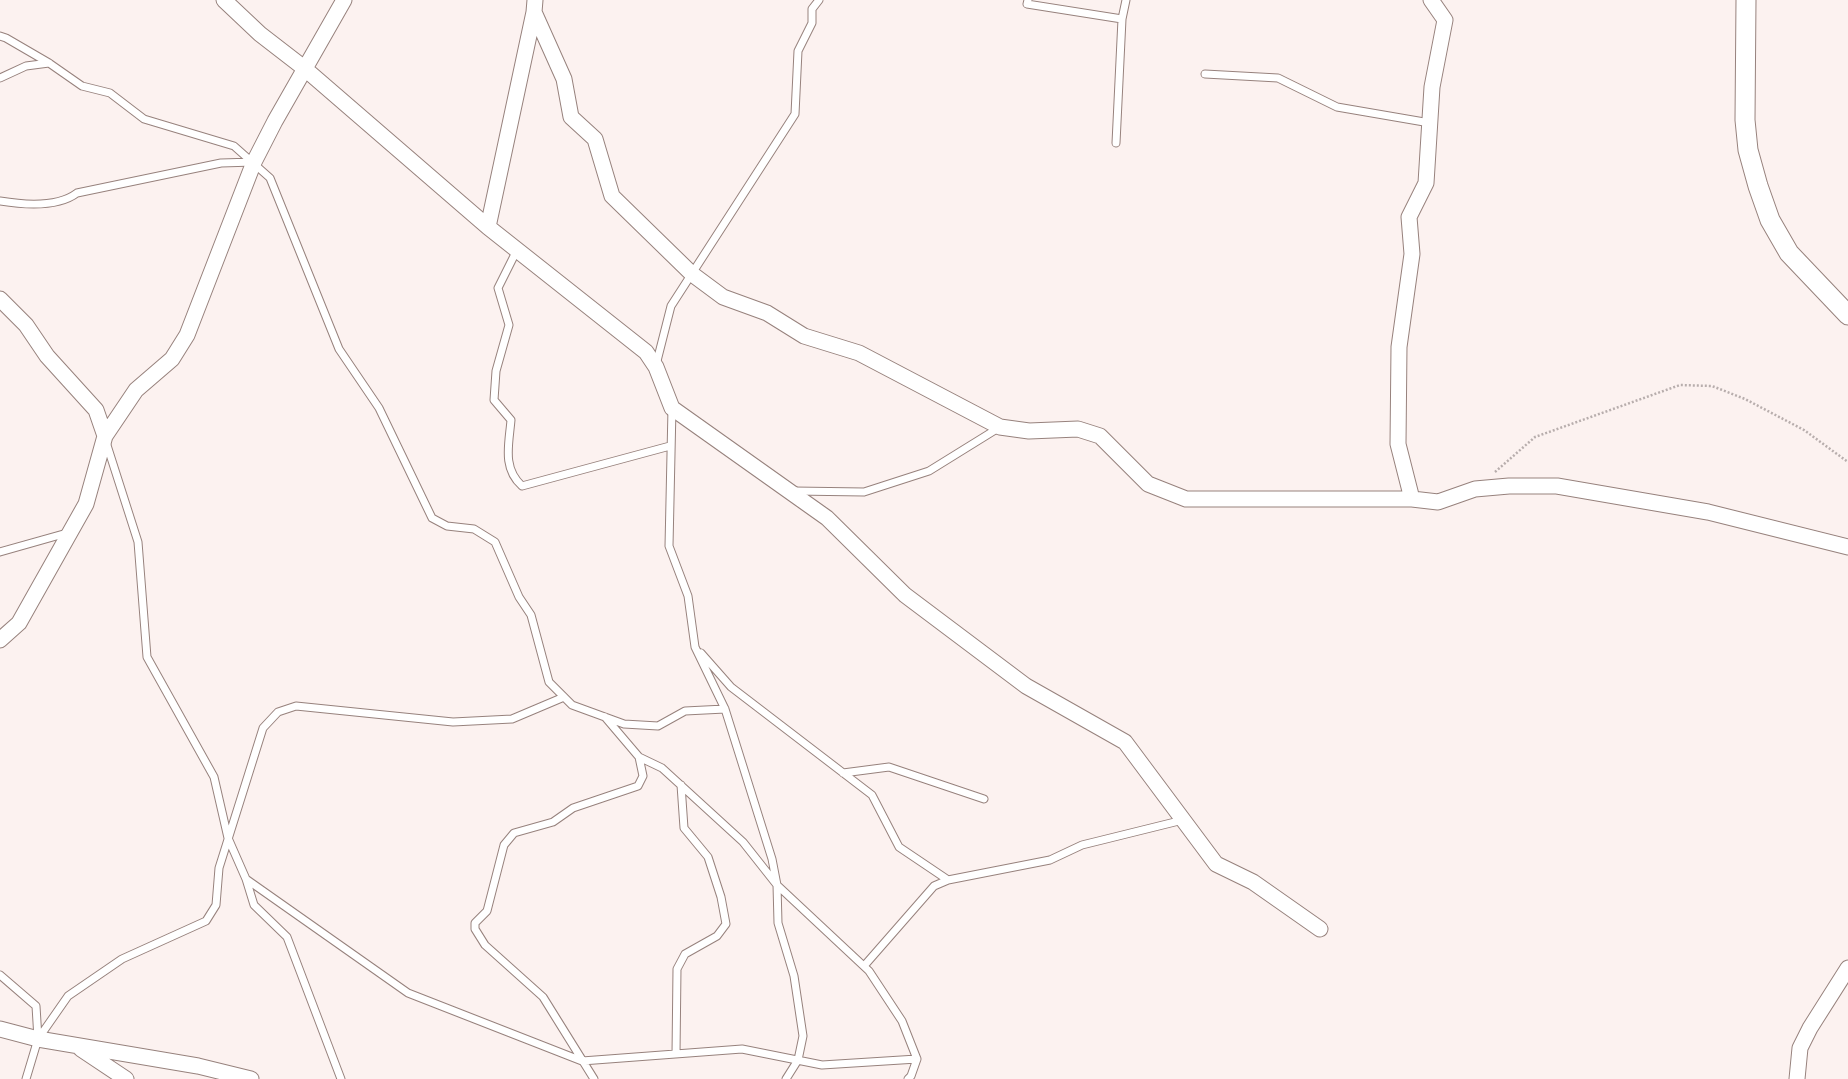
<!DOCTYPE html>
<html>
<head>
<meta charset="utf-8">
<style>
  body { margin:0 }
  canvas { display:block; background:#fcf2f0 }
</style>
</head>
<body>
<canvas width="1848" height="1079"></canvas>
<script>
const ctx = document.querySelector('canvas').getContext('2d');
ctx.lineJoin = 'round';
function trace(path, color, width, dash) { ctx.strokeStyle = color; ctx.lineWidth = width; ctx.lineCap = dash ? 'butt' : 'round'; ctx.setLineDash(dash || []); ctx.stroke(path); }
const service = new Path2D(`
  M1028,0L1027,4L1122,19
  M0,36L6,38L49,63L82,86L110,93L144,119L234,146L270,178L339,349L379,408L432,518L447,526L474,529L495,542L519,597L531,615L549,682L572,705L624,724L658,726L685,711L725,709
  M1205,74L1278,78L1337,107L1430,123
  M0,78L26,66L49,63
  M1116,143L1122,19L1126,0
  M0,201C24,205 57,208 77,193L221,163L254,162
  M517,250L498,288L509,325L496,371L494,400L511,420C509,444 502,468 522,486L670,446
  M656,365L671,306L795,114L798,51L812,23V9L819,0
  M672,408L669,546L688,596L695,647L725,709L772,859L777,885L778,923L794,976L803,1036L798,1060L786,1079
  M106,442L138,542L147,657L214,777L228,838L246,879L408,993L582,1061L742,1049L822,1065L917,1059
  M794,491L864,492L929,471L1000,427
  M0,552L67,533
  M701,653L731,687L872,795L899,847L948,880
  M605,717L639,757L662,768L743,842L777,885L869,971L902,1021L917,1059L911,1076L908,1079
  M843,773L889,767L984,799
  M246,879L254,905L287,937L341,1079
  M864,966L934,886L948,880L1050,860L1082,845L1183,820
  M0,975L36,1006L38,1039
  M676,1054L677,969L685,954L717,936L726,924L721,897L708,857L684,828L681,785
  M26,1079L38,1039L68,996L122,959L206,921L216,905L219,868L263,728L278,712L296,706L453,722L512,719L564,697
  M594,1079L543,997L485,945L475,929V923L487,911L504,845L514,833L553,822L573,808L638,786L643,776L639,757`);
const minor = new Path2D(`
  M224,0L260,34L304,68L488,227L646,352L656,367L672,408L827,518L905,595L1026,686L1125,742L1216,864L1253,882L1320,929
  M534,12L564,79L571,117L595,139L612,196L692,274L723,297L767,313L804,336L859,353L1000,427L1029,431L1078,429L1100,436L1148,484L1186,499H1412L1438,502L1475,489L1509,486H1557L1708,512L1848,547
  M488,227L534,12L535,0
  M0,299L26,325L47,356L96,410L105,436
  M1412,499L1398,444L1399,347L1412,254L1409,217L1426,183L1432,87L1445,20L1431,0
  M0,640L19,623L86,504L105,436L136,390L172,359L187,335L254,162L275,121L344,0
  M0,1029L38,1039L198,1066L251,1079
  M81,1049L126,1079
  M1797,1079L1800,1048L1810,1028L1848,968`);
const tertiary = new Path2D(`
  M1746,0L1745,120L1748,150L1758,186L1770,220L1789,253L1848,315`);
trace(service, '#97827d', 9);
trace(minor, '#97827d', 17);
trace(tertiary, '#97827d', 21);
trace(new Path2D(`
  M1495,472L1535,437L1680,385L1712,386L1745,399L1804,430L1848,462`), '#b8aead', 2.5, [2, 2]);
trace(service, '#fff', 7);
trace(minor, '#fff', 15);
trace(tertiary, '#fff', 19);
</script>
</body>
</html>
